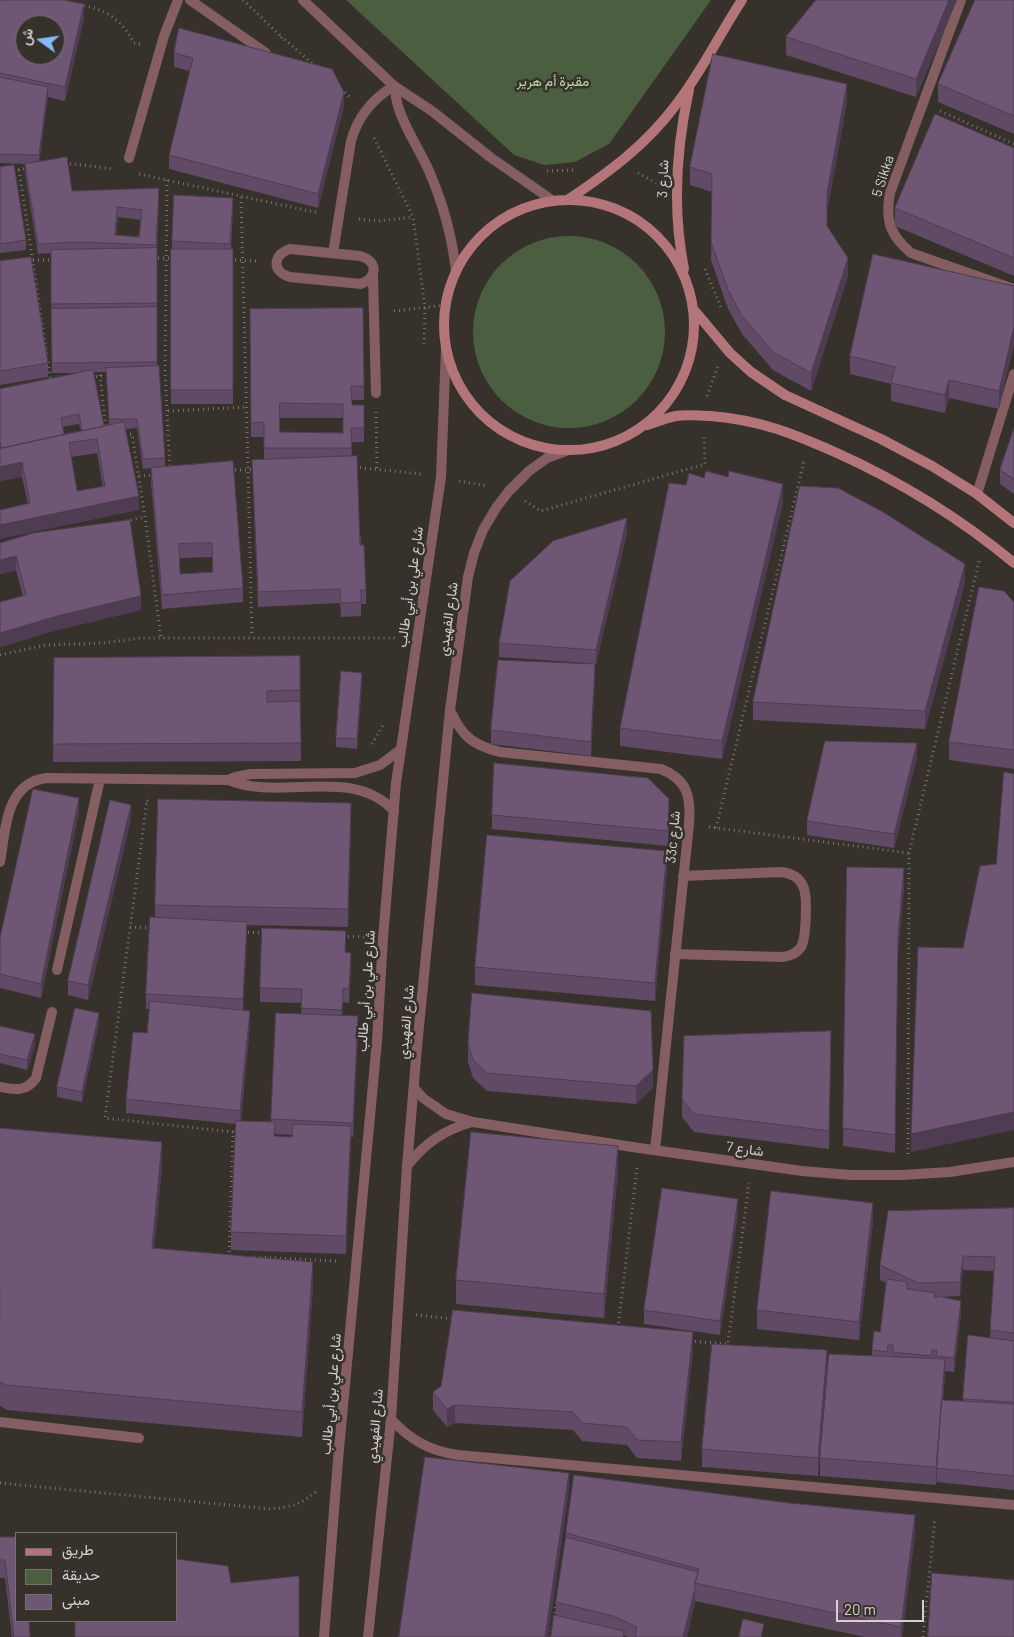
<!DOCTYPE html>
<html>
<head>
<meta charset="utf-8">
<style>
  body { margin:0 }
  #map { position:relative; width:1014px; height:1637px; overflow:hidden; background:#36322b; font-family:Barlow,Vazirmatn,sans-serif }
  canvas { display:block }
  .legend { position:absolute; left:15px; top:1532px; width:162px; height:90px; box-sizing:border-box; background:#36322b; border:1px solid #75726c; margin:0; padding:6px 9px; list-style:none; font-size:15px; color:#d4d1cd }
  .legend li { display:flex; align-items:center; gap:10px; height:25px }
  .legend b { width:25px; border:1px solid #75726c }
  .north { position:absolute; left:15px; top:15px; width:50px; height:50px; box-sizing:border-box; background:#36322b; border:1px solid #75726c; border-radius:50%; rotate:284deg; font-size:14px; font-weight:700; line-height:20px; text-align:center; color:#d4d1cd }
  .north::after { content:''; display:block; margin:auto; width:18px; height:22px; background:#82bcfa; clip-path:polygon(50% 0,100% 100%,50% 72%,0 100%) }
  .scale { position:absolute; left:836px; top:1600px; width:88px; height:22px; box-sizing:border-box; border:2px solid #d4d1cd; border-top:0; padding-left:6px; font-size:15px; line-height:18px; white-space:nowrap; color:#d4d1cd; -webkit-text-stroke:4px #36322b; paint-order:stroke }
</style>
</head>
<body>
<div id="map">
<canvas width="1014" height="1637"></canvas>
<ul class="legend">
<li><b style="height:6px;background:#b3747a"></b>طريق</li>
<li><b style="height:14px;background:#4b5e3f"></b>حديقة</li>
<li><b style="height:14px;background:#705675"></b>مبنى</li>
</ul>
<div class="north">ش</div>
<div class="scale">20 m</div>
</div>
<script>
const ctx = document.querySelector('canvas').getContext('2d');
ctx.lineJoin = 'round';
function fill(path, color) { ctx.fillStyle = color; ctx.fill(path, 'evenodd'); }
function trace(path, color, width, dash) { ctx.strokeStyle = color; ctx.lineWidth = width; ctx.lineCap = dash ? 'butt' : 'round'; ctx.setLineDash(dash || []); ctx.stroke(path); }
function label(font, color, halo, rows, align = 'center') {
  ctx.font = font + ' Barlow,Vazirmatn,sans-serif'; ctx.lineWidth = 5; ctx.setLineDash([]); ctx.textBaseline = 'middle'; ctx.strokeStyle = halo; ctx.fillStyle = color; for (const [text, x, y, turn = 0] of rows) {
    ctx.save(); ctx.translate(x, y); ctx.rotate((+turn || 0) * Math.PI / 180); ctx.textAlign = isNaN(turn) ? turn : align; if (halo) ctx.strokeText(text, 0, 0); ctx.fillText(text, 0, 0); ctx.restore();
  }
}
fill(new Path2D(`
  M346,0H711L609,144L575,162L544,165L514,155Z
  M473 332a96 96 0 1 1 192 0a96 96 0 1 1-192 0Z`), '#4b5e3f');
trace(new Path2D(`
  M243,0L282,37
  M79,5C105,8 122,20 134,43L142,45
  M281,38L282,37L314,65
  M341,89L351,98
  M940,111L1014,144
  M374,138L413,217L425,308L424,347
  M65,163L113,169
  M13,170L29,168
  M19,170L47,356
  M547,171L573,170
  M638,173L656,183
  M139,174L319,213
  M167,180L165,373L170,469
  M241,197L248,470L254,469
  M359,219L378,221L413,217
  M153,258H174
  M28,260H54
  M230,260L257,261
  M705,269L722,310
  M394,311L445,305
  M48,362L51,383
  M100,375L106,429
  M91,377L110,375
  M707,396L716,371L718,367
  M168,411L247,407
  M376,412L377,468
  M125,434H132L145,517L161,638
  M355,467L421,474
  M230,470H248L252,637
  M139,476L154,475
  M459,481L487,486
  M525,501L541,511L705,464L704,435
  M126,521L145,517
  M0,655L46,645L103,643L141,638H398
  M372,744L383,725
  M148,801L147,800L105,1118L233,1132L229,1256
  M709,827L909,853
  M716,828L804,461
  M130,927L152,928
  M243,932L264,933
  M343,936L364,937
  M908,1154L909,853L979,561
  M255,1257L336,1261
  M416,1315L454,1319
  M618,1328L637,1168
  M690,1341L728,1344L749,1183
  M0,1483L270,1509C291,1507 299,1505 316,1492
  M554,1618L557,1600
  M551,1637L553,1625
  M923,1637L935,1518`), '#78756f', 3, [1, 4]);
trace(new Path2D(`
  M190,0L266,53
  M129,158L164,36L178,0
  M290,249L360,256C378,261 378,277 361,284L290,277C272,272 272,255 290,249Z
  M333,253L351,141C358,116 372,99 394,86
  M373,276L376,393
  M977,494L1014,374
  M228,780L235,777L251,774L355,773L380,765L400,750
  M0,862C6,829 5,784 46,778L228,780C280,802 352,765 394,811
  M675,954L781,957C790,956 796,954 801,947C806,939 808,895 803,886C799,877 790,873 781,872L683,876
  M57,970L100,779
  M0,1087C15,1090 26,1092 36,1078L52,1012
  M0,1422L139,1438`), '#855e61', 10);
trace(new Path2D(`
  M961,0L890,193C885,221 890,235 911,253L1014,289
  M450,710C462,736 472,745 500,752L661,769C688,780 691,797 689,824L655,1150
  M414,1088L423,1098L446,1114L473,1122L639,1148L802,1171L851,1175H901L950,1172L1014,1162
  M407,1166C425,1143 444,1130 472,1122
  M391,1419C410,1440 430,1451 458,1455L1014,1505`), '#855e61', 10);
trace(new Path2D(`
  M303,0L394,86L432,111L490,157L552,200
  M394,86C396,94 396,102 399,109C406,131 420,150 429,171C443,203 452,236 456,271
  M324,1637L338,1460L377,1041L383,938L396,783L441,477L446,348
  M368,1637L391,1419L407,1166L417,1047L450,710L468,577L474,553L483,530L496,508L509,491L529,471L547,458L566,451`), '#855e61', 10);
trace(new Path2D(`
  M569,199C609,172 646,145 675,106C701,73 719,35 742,0
  M444 325a125 125 0 1 1 250 0a125 125 0 1 1-250 0Z
  M684,269C672,208 676,149 689,90
  M694,310L730,353L751,372L785,395L881,439L932,466L977,494L1014,523
  M647,425C656,422 666,418 676,416C687,414 700,416 710,416C760,420 792,433 837,453C901,482 960,518 1014,563`), '#b3747a', 10);
fill(new Path2D(`
  M0,0L84,18L65,101L48,97L39,161L72,191L159,198L157,250V366L165,458V467L243,588V602L162,609L151,482V468L143,469L137,428L125,429L139,510L28,504L22,477L0,481L80,373H52L51,253L38,254L25,173V164L0,163ZM118,217L141,220L139,237L116,235ZM94,372H106L109,425L104,426ZM79,424L81,431L64,434L62,427ZM97,453L103,487L77,491L71,457ZM212,557V572L180,574V558Z
  M957,0L916,97L786,55V37Z
  M1014,0V134L938,102V84Z
  M174,53L344,92V106L318,208L169,169V155L190,71L174,67Z
  M847,102L827,212V227L848,276L811,391L773,370L742,334L728,309L711,260L712,192L690,185V167Z
  M1014,148V276L895,226V208Z
  M0,167L26,240V250L0,253Z
  M233,208L231,249H233V404H171V249H172V241Z
  M0,261L48,363V377L0,385Z
  M1014,286L999,409L949,398L945,413L891,401V384L850,374V356Z
  M363,308L364,400H352V405H364V442H351L352,456L366,590V604H361V616L341,617L340,603L258,607L252,460H264V437H251L250,309ZM280,418H343V433L280,432Z
  M1014,428V494L1000,484V470Z
  M783,502L722,759L620,746V728Z
  M627,533L596,664H595L591,756L491,744V730L587,663L499,657V643Z
  M0,543L141,610L57,630L0,647V602L23,596L16,570L0,574Z
  M965,582L925,729L753,720V702Z
  M1014,602V769L949,760V742Z
  M300,656L301,761L53,762L54,658Z
  M362,683L357,749L336,747V738Z
  M917,757L894,848L807,835V821Z
  M79,812L41,998L0,988V938Z
  M669,813L668,846L492,829V815Z
  M131,819L88,1000L68,995V981Z
  M351,821L348,927L247,925L243,1010L250,1025L241,1121L271,1122L276,1013L301,1014L302,1003L260,1002V988L346,952L351,967L349,1003L343,1002L342,1016L358,1030L353,1137H351L346,1254L231,1250V1232L236,1124L126,1113V1099L147,1033L150,1009H146V994L155,917V905ZM275,1134L292,1135V1137L275,1136Z
  M847,867L904,886L898,953L895,1153L843,1146Z
  M667,870L655,1001L475,985V967Z
  M99,1023L82,1102L57,1097V1087Z
  M0,1026L35,1044L27,1070L0,1063Z
  M468,1044L653,1088L636,1104L487,1091L473,1078L468,1062Z
  M831,1049L829,1149L694,1132L682,1117V1099Z
  M0,1128L162,1167L154,1248L313,1287L302,1437L7,1410L0,1406Z
  M618,1171L604,1318L456,1304V1280Z
  M1014,1208V1490L937,1482V1471L936,1485L820,1476V1458L872,1356V1350L880,1332L886,1283L880,1280V1265ZM963,1270L994,1271L990,1338L968,1335L963,1401L943,1400L945,1371L954,1372L961,1315L942,1297L960,1296Z
  M738,1213L720,1335L644,1324V1310Z
  M873,1221L859,1340L757,1329V1310Z
  M693,1350L681,1461L637,1458L627,1445L582,1441L573,1430L455,1423L447,1427L433,1410V1392Z
  M827,1368L818,1476L702,1467V1449Z
  M566,1533L915,1534L902,1637H865L695,1601L687,1637H628L624,1635V1637L556,1616V1602Z
  M0,1537L30,1637H12L5,1578H0Z`), '#604a65');
fill(new Path2D(`
  M949,0H957L916,97V79Z
  M84,4V18L65,101V87Z
  M847,84V102L827,212V193Z
  M48,87V97L39,165V155Z
  M344,92V106L318,208V194Z
  M118,207V217L115,245V235Z
  M848,258V276L811,391V373Z
  M1014,327V345L999,409V391Z
  M949,380V398L945,413V395Z
  M22,462V477L0,481V467Z
  M783,484V502L722,759V741Z
  M139,496V510L0,539V525Z
  M627,518V533L596,664V650Z
  M16,556V570L0,574V560Z
  M965,564V582L925,729V711Z
  M141,596V610L57,630L0,647V633L57,616Z
  M595,664V678L591,756V742Z
  M362,673V683L357,749V739Z
  M917,743V757L894,848V834Z
  M79,798V812L41,998V984Z
  M131,805V819L88,1000V985Z
  M667,851V870L655,1001V983Z
  M904,868V886L898,953L895,1153L898,935Z
  M247,922V936L243,1013V999Z
  M351,953V967L349,1003V989Z
  M250,1011V1025L240,1125V1111Z
  M99,1013V1023L82,1102V1092Z
  M358,1016V1030L353,1137V1123Z
  M831,1031V1049L829,1149V1131Z
  M35,1034V1044L27,1070V1060Z
  M653,1070V1088L636,1104V1086Z
  M1014,1112V1130L911,1152V1134Z
  M351,1126V1144L346,1254V1236Z
  M162,1142V1167L152,1273V1248Z
  M618,1146V1171L604,1318V1294Z
  M738,1199V1213L720,1335V1321Z
  M873,1203V1221L859,1340V1322Z
  M963,1256V1270L960,1296V1282Z
  M313,1262V1287L302,1437V1412Z
  M961,1301V1315L954,1372V1358Z
  M693,1332V1350L681,1461V1442Z
  M827,1350V1368L818,1476V1458Z
  M945,1359V1377L936,1485V1467Z
  M455,1405V1423L447,1427V1409Z
  M569,1473V1491L548,1637H545Z
  M915,1515V1534L902,1637H901V1627Z
  M695,1588V1601L687,1637H683Z`), '#4e3c52');
const building = new Path2D(`
  M0,0H64L84,4L65,87L0,73ZM25,25H55V55H25Z
  M816,0H949L916,79L786,37Z
  M975,0H1014V116L938,84Z
  M179,28L332,69L344,92L318,194L169,155L193,58L174,53Z
  M713,54L847,84L827,193V226L848,258L811,373L773,352L742,316L728,290L711,242L712,174L690,167Z
  M0,77L48,87L39,155L0,154Z
  M935,114L1014,148V258L895,208Z
  M67,157L72,191L159,188L156,245L79,242L38,244L25,164ZM118,207L142,210L139,237L115,235Z
  M14,165L26,240L0,244V167Z
  M174,195L233,198L230,244L172,241Z
  M157,248V303L51,304V250Z
  M171,249H233V390H171Z
  M873,254L1014,286V327L999,391L949,380L945,395L891,383L895,367L850,356Z
  M31,257L48,363L0,371V261Z
  M157,307V362L52,363L51,309Z
  M363,308L364,386H351L352,405H364V428H351L352,448H264V422L251,423L250,309ZM280,403L343,404V433L280,432Z
  M159,366L165,458L143,459L137,419H109L106,368Z
  M93,370L104,426L82,431L79,414L61,418L64,434L80,431L1,448L0,443V389Z
  M124,422L139,496L0,525V510L30,503L22,462L0,467V443L1,448ZM97,439L105,486L77,491L69,443Z
  M1014,428V479L1000,470Z
  M357,456L360,545H364L366,590H361V602L341,603L340,589L258,592L252,460Z
  M233,461L243,588L162,595L151,468ZM212,543L213,572L180,574L179,544Z
  M706,471L728,477L729,471L783,484L722,741L620,728L669,483L686,485L689,473L704,478Z
  M800,486L838,488L883,512L965,564L925,711L753,702Z
  M627,518L596,650L499,643L510,581L553,541Z
  M130,520L141,596L57,616L0,633V602L26,595L16,556L0,560V543L33,533Z
  M979,587L1004,591L1014,602V750L949,742Z
  M300,656V690L267,691V702L300,701L301,743L53,744L54,658Z
  M498,660L595,664L591,742L491,730Z
  M341,671L362,673L357,739L336,738Z
  M825,741L917,743L894,834L807,821Z
  M494,763L648,778L669,799L668,831L492,815Z
  M1004,772L1014,774V1112L911,1134L918,947L963,948L980,866L996,864Z
  M33,789L79,798L41,984L0,974V938Z
  M158,799L351,803L348,909L155,905Z
  M110,800L131,805L88,985L68,981Z
  M487,835L667,851L655,983L475,967Z
  M847,867L904,868L898,935L895,1135L843,1128Z
  M150,917L247,922L243,999L146,994Z
  M262,928L346,931L345,952L351,953L349,989L343,988L342,1010L301,1008L302,989L260,988Z
  M472,993L651,1011L653,1070L636,1086L487,1073L473,1060L468,1044Z
  M150,1001L250,1011L240,1111L126,1099L133,1032L147,1033Z
  M75,1008L99,1013L82,1092L57,1087Z
  M276,1013L358,1016L353,1123L271,1119Z
  M0,1026L35,1034L27,1060L0,1054Z
  M831,1031L829,1131L694,1114L682,1099L684,1036Z
  M236,1121L275,1122L274,1136L292,1137L293,1124L351,1126L346,1236L231,1232Z
  M0,1128L162,1142L152,1248L313,1262L302,1412L7,1385L0,1382Z
  M471,1132L618,1146L604,1294L456,1280Z
  M662,1188L738,1199L720,1321L644,1310Z
  M771,1191L873,1203L859,1322L757,1310Z
  M1014,1208V1333L990,1330L995,1257L963,1256L960,1282L918,1283L880,1265L888,1211Z
  M887,1279L907,1282V1289L935,1293L934,1297L937,1298L938,1296L961,1301L954,1358L936,1356L937,1350H932L931,1356L893,1352V1345H888L887,1352L872,1350L874,1331L880,1332Z
  M453,1310L693,1332L681,1442L637,1440L627,1427L582,1423L573,1412L455,1405L447,1409L433,1392L441,1386Z
  M968,1335L1014,1341V1402L963,1399Z
  M712,1344L827,1350L818,1458L702,1449Z
  M829,1354L945,1359L936,1467L820,1458Z
  M942,1400L1014,1404V1476L937,1468Z
  M425,1457L569,1473L545,1637H399Z
  M574,1475L789,1503L915,1515L901,1627L695,1583L699,1569L566,1533Z
  M0,1537H16V1621H29L30,1637H14L5,1560H0Z
  M566,1537L698,1572L695,1583V1588L683,1637H635L637,1627L613,1616L556,1602Z
  M176,1559L228,1566L231,1583L299,1576V1637H75V1621H176Z
  M932,1573L1014,1580V1637H928Z
  M554,1615L624,1631L623,1637H551Z
  M743,1619L764,1624L761,1637H739Z`);
fill(building, '#705675');
trace(building, '#4e3c52', 1);
label('14px', '#b7dba1', '#36322b', [
  ["مقبرة أم هرير",553,81]
]);
label('14px', '#d4d1cd', '#36322b', [
  ["5 Sikka",883,176,-72],
  ["شارع 3",663,179,-88],
  ["شارع علي بن أبي طالب",410,587,-82],
  ["شارع الفهيدي",448,619,-82],
  ["33c شارع",673,837,-85],
  ["شارع علي بن أبي طالب",366,991,-86],
  ["شارع الفهيدي",406,1022,-85],
  ["شارع 7",745,1149,8],
  ["شارع علي بن أبي طالب",331,1394,-85],
  ["شارع الفهيدي",375,1426,-85]
]);
</script>
</body>
</html>
